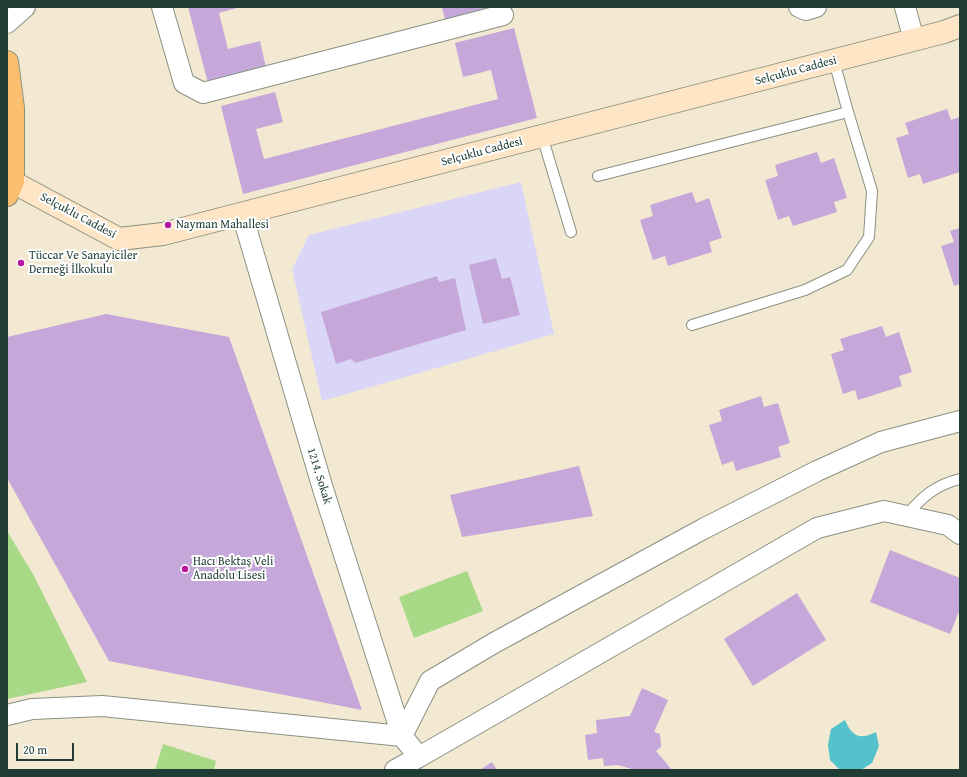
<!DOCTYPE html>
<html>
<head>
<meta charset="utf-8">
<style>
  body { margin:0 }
  #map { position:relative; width:967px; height:777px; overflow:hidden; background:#f3e8d1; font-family:"Gentium Book Plus",serif }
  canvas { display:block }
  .frame { position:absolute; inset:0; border:8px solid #1f3d34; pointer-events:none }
  .scale { position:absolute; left:16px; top:743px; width:58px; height:18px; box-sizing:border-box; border:2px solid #1f3d34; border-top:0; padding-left:5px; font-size:12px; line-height:14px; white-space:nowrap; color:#1f3d34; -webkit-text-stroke:3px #fff; paint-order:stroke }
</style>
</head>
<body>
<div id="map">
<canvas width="967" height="777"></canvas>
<div class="frame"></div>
<div class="scale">20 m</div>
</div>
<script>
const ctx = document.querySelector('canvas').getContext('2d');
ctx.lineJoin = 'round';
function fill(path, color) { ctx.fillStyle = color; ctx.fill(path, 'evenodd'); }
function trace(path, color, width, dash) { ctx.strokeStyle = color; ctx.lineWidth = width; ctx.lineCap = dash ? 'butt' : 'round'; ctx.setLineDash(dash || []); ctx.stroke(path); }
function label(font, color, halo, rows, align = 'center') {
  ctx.font = font + ' "Gentium Book Plus",serif'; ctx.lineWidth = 4; ctx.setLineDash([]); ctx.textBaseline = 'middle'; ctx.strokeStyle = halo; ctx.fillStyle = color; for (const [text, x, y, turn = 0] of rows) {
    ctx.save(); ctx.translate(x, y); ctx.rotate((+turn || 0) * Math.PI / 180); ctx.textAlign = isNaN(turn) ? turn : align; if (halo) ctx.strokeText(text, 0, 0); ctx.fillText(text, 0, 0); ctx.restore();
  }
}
fill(new Path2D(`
  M521,182L554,334L322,401L292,269L309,235Z`), '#dad6f7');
fill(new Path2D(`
  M7,531L34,576L87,682L7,699Z
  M467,571L483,611L414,638L399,597Z
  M163,744L216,761L214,770H155Z`), '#a8d987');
fill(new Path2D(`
  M845,720C852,737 860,740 876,732L879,746L872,763L861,770H840L830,760L828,745L831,729Z`), '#54c2ca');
fill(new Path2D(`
  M188,7H240L219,13L228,49L260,41L266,68L208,83Z
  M442,7H511V8L446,24Z
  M514,28L537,118L243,194L221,106L275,92L283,122L256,129L264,159L498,99L491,70L463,77L455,43Z
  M947,109L951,120L960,117V172L923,184L920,174L908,178L896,138L909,134L905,123Z
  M817,152L821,163L834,158L847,198L834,202L837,212L793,226L789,216L778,220L765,180L778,176L775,165Z
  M692,192L696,203L709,198L722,238L709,242L712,252L668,266L665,256L653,260L640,220L653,216L650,205Z
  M960,228V284L954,286L941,246L954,242L950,231Z
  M496,258L502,279L510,277L520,315L483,324L469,265Z
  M437,276L439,282L455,278L466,330L355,363L351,359L336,364L321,312Z
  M106,314L229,337L362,710L109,661L7,478V337Z
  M882,326L886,337L899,332L912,372L899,376L902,386L858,400L855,390L843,394L831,354L844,350L840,339Z
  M761,396L764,407L778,403L790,443L778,447L781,457L736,471L733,461L722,465L709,425L722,421L719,410Z
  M579,466L593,516L462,537L450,495Z
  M890,550L960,578V609L950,634L870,602Z
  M797,593L826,640L753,686L724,639Z
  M642,688L668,700L654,732L660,734L661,747L656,751L672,770H635L618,765L604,766L603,758L588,760L585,735L597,733L596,720L630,716Z
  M492,762L497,770H480Z`), '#c5a8d9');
const lane = new Path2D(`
  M542,136L571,232
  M598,176L848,112
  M692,325L805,290L847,270L869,237L872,191L848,112L834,61
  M906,516C922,497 935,485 960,479`);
const street = new Path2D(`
  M162,7L184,83L203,93L503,15
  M799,7L806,10L816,7
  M905,7L914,40
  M7,23L25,7
  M7,715L32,709L102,706L402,736L323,489L242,214
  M419,757L817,528L884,511L948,525L960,534
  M395,770L419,757L402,736L430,681L494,643L703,529L817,471L881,442L960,421`);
const secondary = new Path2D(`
  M7,179L119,239L163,234L944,32L960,26`);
const primary = new Path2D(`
  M7,62L13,108V181L7,195`);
trace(lane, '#899282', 12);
trace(street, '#899282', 22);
trace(secondary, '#899282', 24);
trace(primary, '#899282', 24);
trace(lane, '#fff', 10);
trace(street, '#fff', 20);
trace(secondary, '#fde5c5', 22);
trace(primary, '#fabe6e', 22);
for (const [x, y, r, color] of [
  [168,225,4,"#b5179e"],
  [21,263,4,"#b5179e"],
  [185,569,4,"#b5179e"]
]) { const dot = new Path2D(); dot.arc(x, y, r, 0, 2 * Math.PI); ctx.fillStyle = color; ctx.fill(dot); trace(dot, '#fff', 1.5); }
label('12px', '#1f3d34', '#fff', [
  ["Selçuklu Caddesi",796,71,-15],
  ["Selçuklu Caddesi",482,152,-15],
  ["Selçuklu Caddesi",78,216,28],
  ["1214. Sokak",319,476,73]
]);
label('12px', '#1f3d34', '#fff', [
  ["Nayman Mahallesi",176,225],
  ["Tüccar Ve Sanayiciler",29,256],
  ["Derneği İlkokulu",29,270],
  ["Hacı Bektaş Veli",193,562],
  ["Anadolu Lisesi",193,576]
], 'left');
</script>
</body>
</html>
